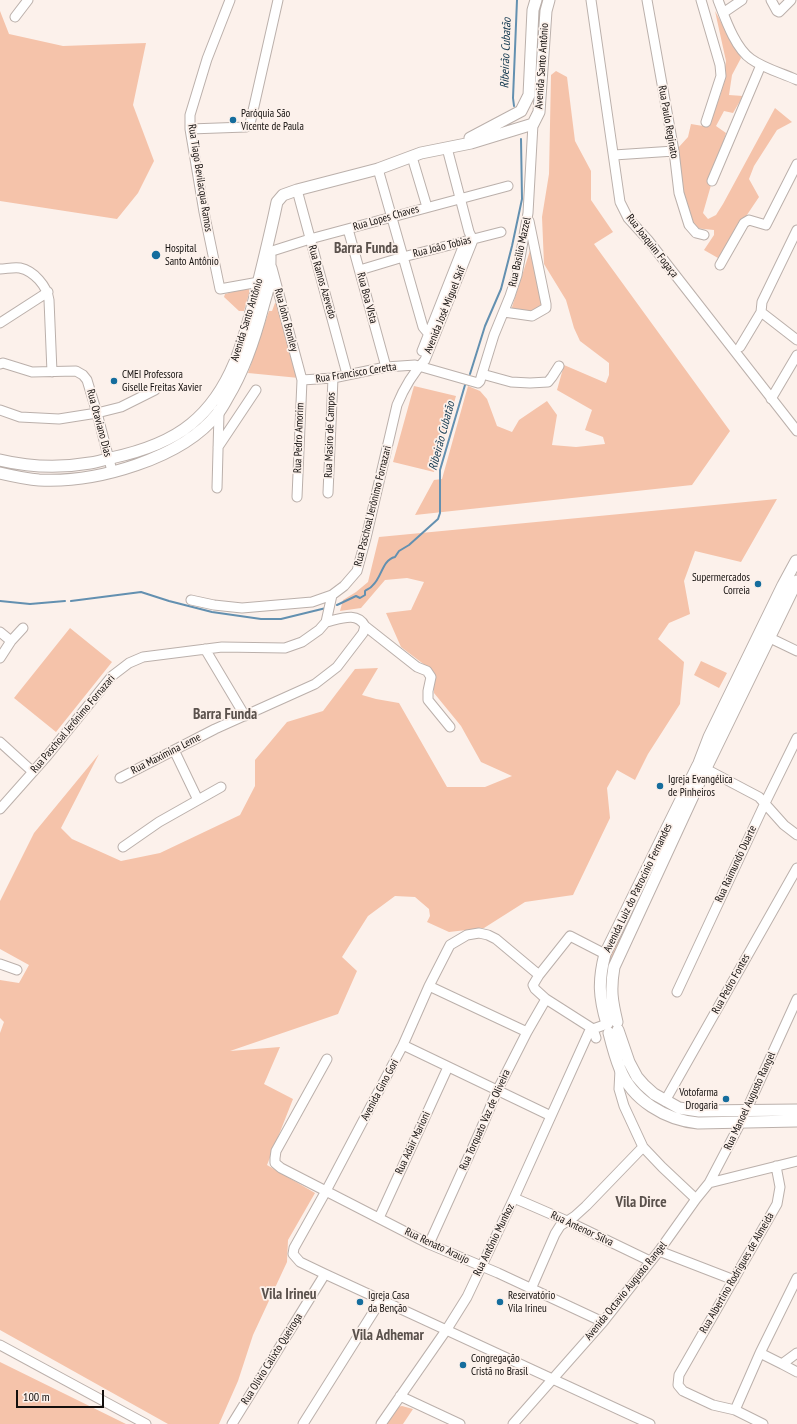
<!DOCTYPE html>
<html>
<head>
<meta charset="utf-8">
<style>
  body { margin:0 }
  #map { position:relative; width:797px; height:1424px; overflow:hidden; background:#fcf1eb; font-family:"PT Sans Narrow",sans-serif }
  canvas { display:block }
  .scale { position:absolute; left:16px; top:1390px; width:88px; height:18px; box-sizing:border-box; border:2px solid #130f0d; border-top:0; padding-left:5px; font-size:12px; line-height:14px; white-space:nowrap; color:#130f0d; -webkit-text-stroke:3px #fcf1eb; paint-order:stroke }
</style>
</head>
<body>
<div id="map">
<canvas width="797" height="1424"></canvas>
<div class="scale">100 m</div>
</div>
<script>
const ctx = document.querySelector('canvas').getContext('2d');
ctx.lineJoin = 'round';
function fill(path, color) { ctx.fillStyle = color; ctx.fill(path, 'evenodd'); }
function trace(path, color, width, dash) { ctx.strokeStyle = color; ctx.lineWidth = width; ctx.lineCap = dash ? 'butt' : 'round'; ctx.setLineDash(dash || []); ctx.stroke(path); }
function label(font, color, halo, rows, align = 'center') {
  ctx.font = font + ' "PT Sans Narrow",sans-serif'; ctx.lineWidth = 3.5; ctx.setLineDash([]); ctx.textBaseline = 'middle'; ctx.strokeStyle = halo; ctx.fillStyle = color; for (const [text, x, y, turn = 0] of rows) {
    ctx.save(); ctx.translate(x, y); ctx.rotate((+turn || 0) * Math.PI / 180); ctx.textAlign = isNaN(turn) ? turn : align; if (halo) ctx.strokeText(text, 0, 0); ctx.fillText(text, 0, 0); ctx.restore();
  }
}
fill(new Path2D(`
  M0,11L9,34L63,46L146,43L133,105L154,161L138,193L117,219L0,201Z
  M715,11L741,58L732,75L729,95L743,96L733,113L724,111L716,126L726,133L703,213L708,219L716,215L723,204L775,108L792,122L777,130L754,166L749,179L759,197L718,258L704,250L714,235V230L694,228L684,197L678,148L688,137L691,124L709,127L721,93L726,61Z
  M556,71L567,77L575,141L591,171V200L613,232L594,244L730,431L692,485L415,515L434,480L442,479L468,386L480,391L487,399L497,426L512,432L519,420L547,401L557,415L552,445L576,447L605,444L603,437L585,430L592,410L557,390L564,365L606,383L609,375V363L580,341L574,328L566,300L544,264L542,217L549,174L551,75Z
  M532,244L544,304L534,314L512,309V307Z
  M247,288L250,290L244,311H239L224,297L225,294Z
  M275,303L280,304L299,378L248,373L269,311H272Z
  M414,386L456,396L434,472L393,462Z
  M777,499L741,562L695,551L684,581L690,614L669,623L658,639L684,662L680,704L648,754L635,780L617,770L607,788L610,818L573,895L525,902L484,928L449,932L427,922L430,916L429,909L415,897L395,896L368,916L342,957L357,971L338,1014L230,1051L280,1047L264,1084L293,1099L267,1165L315,1193L288,1240L287,1262L253,1335L238,1381L219,1424H168L0,1330V1033L4,1022L0,1018V980L19,983L29,965L0,949V901L34,833L99,754L61,828L72,839L121,861L160,853L240,815L255,786V760L287,722L323,711L355,669L378,668L362,695L376,699L399,703L447,787H485L512,776L481,762L461,726L434,693V672L401,647L386,613L411,610L424,582L407,578L385,580L361,608L340,611L343,600L356,592L368,582L379,537Z
  M70,628L112,662L56,732L14,698Z
  M701,661L727,673L719,688L694,675Z
  M652,871L654,872L623,936L612,1015L603,999L607,962Z
  M0,1362L126,1424H0Z
  M402,1406L413,1409L403,1424H385L397,1407Z`), '#f5c3aa');
trace(new Path2D(`
  M514,106L513,98L517,0
  M470,374L485,326L501,289L512,246L522,199L521,139
  M0,601L30,604L65,601
  M71,601L141,592L169,601L212,612L261,619H281L326,608
  M337,605L356,596L360,598L365,595V591C368,589 371,588 373,585C382,577 382,560 395,557L399,551L409,545L438,519L440,513V470L465,385`), '#6390b0', 2);
const minor = new Path2D(`
  M230,0L207,59L190,115V129L204,212L220,289L259,282L263,283
  M591,0L620,202L628,218L648,240L797,431
  M647,0L674,151L679,193L689,225L696,233L704,235
  M701,0L720,65L721,76L706,122
  M718,0C725,18 735,48 751,59C765,69 782,73 797,80
  M771,0L777,11L779,12L791,0
  M723,13L742,0
  M15,17L28,0
  M190,129L246,127L250,124L278,0
  M614,155L674,151
  M412,157L427,207
  M378,169L423,327L428,333L434,336
  M712,181L761,65
  M297,190L347,374
  M348,229L386,367
  M266,253L310,239L508,186
  M720,265L744,223L749,220L766,225L797,164
  M272,268L302,380L297,497
  M0,269C6,269 13,267 20,268C34,271 47,286 49,300L52,372
  M360,270L403,257L501,232
  M504,312L532,316L546,308V304L529,221
  M761,312L797,340
  M0,323L48,292
  M740,347L761,312L762,302L797,230
  M422,351L465,242
  M0,364L3,363L32,372L76,371L83,375L87,380L97,413L112,471
  M482,374L494,335L510,296L517,275L528,213L533,124
  M302,380L333,378L386,367L415,365L478,383L480,381L482,374L511,382L530,383L548,382L552,377L559,366
  M771,399L797,355
  M0,410L20,417L59,419L97,413L121,407L155,390
  M218,447L256,390
  M217,488L219,413L218,410
  M328,493L333,378
  M191,600L214,605L242,608L312,602L332,595
  M365,626L417,667L427,671L431,677L428,691V700L450,727
  M0,632L11,641
  M770,638L797,651
  M205,649L245,716
  M0,658L11,641L23,628
  M0,742L33,772
  M174,750L198,800
  M706,769L759,797L784,825L797,835
  M120,778L215,729L315,684L337,667L363,633L365,626C357,611 340,619 326,622
  M0,809L47,756L112,676L129,663L143,657L222,647L285,648L302,642L319,630L326,622L332,595L344,586L357,571L366,538L397,405C404,388 412,374 425,360L473,240L469,232L447,148
  M123,847L159,822L221,787
  M0,964L17,970
  M539,975L496,939L488,935L479,933L467,935L450,945L429,986L403,1045L326,1191L294,1248L293,1254L300,1262L325,1274L650,1424
  M429,986L527,1032
  M677,992L765,803L797,738
  M596,1038L593,1029L546,999L535,989L533,985L539,975L570,936L605,954
  M403,1045L551,1116
  M327,1059L276,1151L275,1158V1163L281,1168L429,1244L498,1273L603,1322
  M620,1070L619,1089L624,1106L643,1147L662,1167L696,1199
  M665,1101L797,868
  M709,1183L797,1161
  M514,1198L567,1221L650,1261
  M379,1218L448,1067
  M429,1244L481,1129L497,1091L527,1032L546,999
  M659,1251L734,1280
  M531,1289L555,1234L560,1226L575,1216L586,1206L643,1147
  M0,1345L146,1424
  M760,1353L782,1364L797,1353
  M782,1364L797,1372
  M400,1396L460,1424
  M735,1410L760,1353L797,1278
  M232,1424L325,1274
  M303,1424L381,1300
  M381,1424L447,1329L467,1297L514,1198L589,1032L593,1029L607,1024
  M513,1424L603,1322L659,1251L696,1199L709,1183L741,1122L797,999
  M763,1424L735,1410L713,1405L683,1391L678,1385L679,1375L777,1204L780,1187L776,1166`);
const major = new Path2D(`
  M470,138L521,111L529,95L533,10L536,0
  M0,460C29,467 61,468 90,463C97,462 104,460 111,458C139,452 168,443 191,424C232,391 245,337 257,288C264,259 271,231 277,202L283,195L297,190L378,169L421,153L471,143L533,124L539,112L546,11L549,0
  M0,473C13,476 26,479 39,480C96,483 182,459 218,413C222,408 225,402 228,397C245,369 255,338 263,307C265,299 268,291 269,283C270,274 270,265 270,256
  M699,763L709,737L783,585L796,561
  M707,766L797,581
  M617,1022C612,1001 610,990 614,967L705,770
  M607,1024C599,997 598,981 605,954L698,765
  M618,1030L629,1062L637,1077L644,1085L654,1094L679,1108L699,1111L797,1110
  M609,1033C612,1045 615,1057 620,1069C632,1100 666,1120 698,1123L797,1121`);
trace(minor, '#bbb0ab', 11);
trace(major, '#bbb0ab', 13);
trace(minor, '#fff', 9);
trace(major, '#fff', 11);
for (const [x, y, r, color] of [
  [233,120,4,"#156d9d"],
  [156,255,5,"#156d9d"],
  [114,381,4,"#156d9d"],
  [758,584,4,"#156d9d"],
  [660,786,4,"#156d9d"],
  [726,1099,4,"#156d9d"],
  [360,1302,4,"#156d9d"],
  [500,1302,4,"#156d9d"],
  [463,1365,4,"#156d9d"]
]) { const dot = new Path2D(); dot.arc(x, y, r, 0, 2 * Math.PI); ctx.fillStyle = color; ctx.fill(dot); trace(dot, '#fcf1eb', 1.5); }
label('11px', '#130f0d', '#fcf1eb', [
  ["Avenida Santo Antônio",542,66,-86],
  ["Rua Paulo Reginato",668,122,80],
  ["Rua Tiago Bevilacqua Ramos",200,178,81],
  ["Rua Lopes Chaves",386,218,-16],
  ["Rua Joaquim Fogaça",652,246,52],
  ["Rua João Tobias",442,247,-14],
  ["Rua Basilio Mazzel",520,252,-78],
  ["Rua Ramos Azevedo",322,282,74],
  ["Rua Boa VIsta",367,298,75],
  ["Avenida José Miguel Skif",445,310,-68],
  ["Avenida Santo Antônio",247,320,-73],
  ["Rua John Bronley",286,320,75],
  ["Rua Francisco Ceretta",356,373,-9],
  ["Rua Otaviano Dias",99,423,75],
  ["Rua Masiro de Campos",330,435,-88],
  ["Rua Pedro Amorim",299,438,-88],
  ["Rua Paschoal Jerônimo Fornazari",373,506,-76],
  ["Rua Paschoal Jerônimo Fornazari",73,724,-50],
  ["Rua Maximina Leme",166,754,-27],
  ["Rua Raimundo Duarte",736,864,-65],
  ["Avenida Luiz do Patrocinio Fernandes",638,888,-64],
  ["Rua Pedro Fontes",731,984,-61],
  ["Avenida Gino Gori",380,1090,-62],
  ["Rua Manoel Augusto Rangel",750,1101,-65],
  ["Rua Torquato Vaz de Oliveira",485,1120,-66],
  ["Rua Adair Marioni",413,1143,-65],
  ["Rua Antenor Silva",582,1229,25],
  ["Rua Antônio Munhoz",494,1240,-64],
  ["Rua Renato Araujo",437,1246,25],
  ["Rua Albertino Rodrigues de Almeida",737,1273,-60],
  ["Avenida Octavio Augusto Rangel",626,1291,-51],
  ["Rua Olívio Calixto Queiroga",272,1359,-58]
]);
label('11px', '#130f0d', '#fcf1eb', [
  ["Paróquia São",241,114],
  ["Vicente de Paula",241,127],
  ["Hospital",165,249],
  ["Santo Antônio",165,262],
  ["CMEI Professora",122,375],
  ["Giselle Freitas Xavier",122,388],
  ["Supermercados",750,578,"right"],
  ["Correia",750,591,"right"],
  ["Igreja Evangélica",668,780],
  ["de Pinheiros",668,793],
  ["Votofarma",718,1093,"right"],
  ["Drogaria",718,1106,"right"],
  ["Igreja Casa",368,1296],
  ["da Benção",368,1309],
  ["Reservatório",508,1296],
  ["Vila Irineu",508,1309],
  ["Congregação",471,1359],
  ["Cristã no Brasil",471,1372]
], 'left');
label('italic 12px', '#12384f', '#fcf1eb', [
  ["Ribeirão Cubatão",506,53,-88],
  ["Ribeirão Cubatão",442,436,-75]
]);
label('bold 15px', '#5a514c', '#fcf1eb', [
  ["Barra Funda",366,249],
  ["Barra Funda",225,715],
  ["Vila Dirce",641,1203],
  ["Vila Irineu",289,1295],
  ["Vila Adhemar",388,1336]
]);
</script>
</body>
</html>
